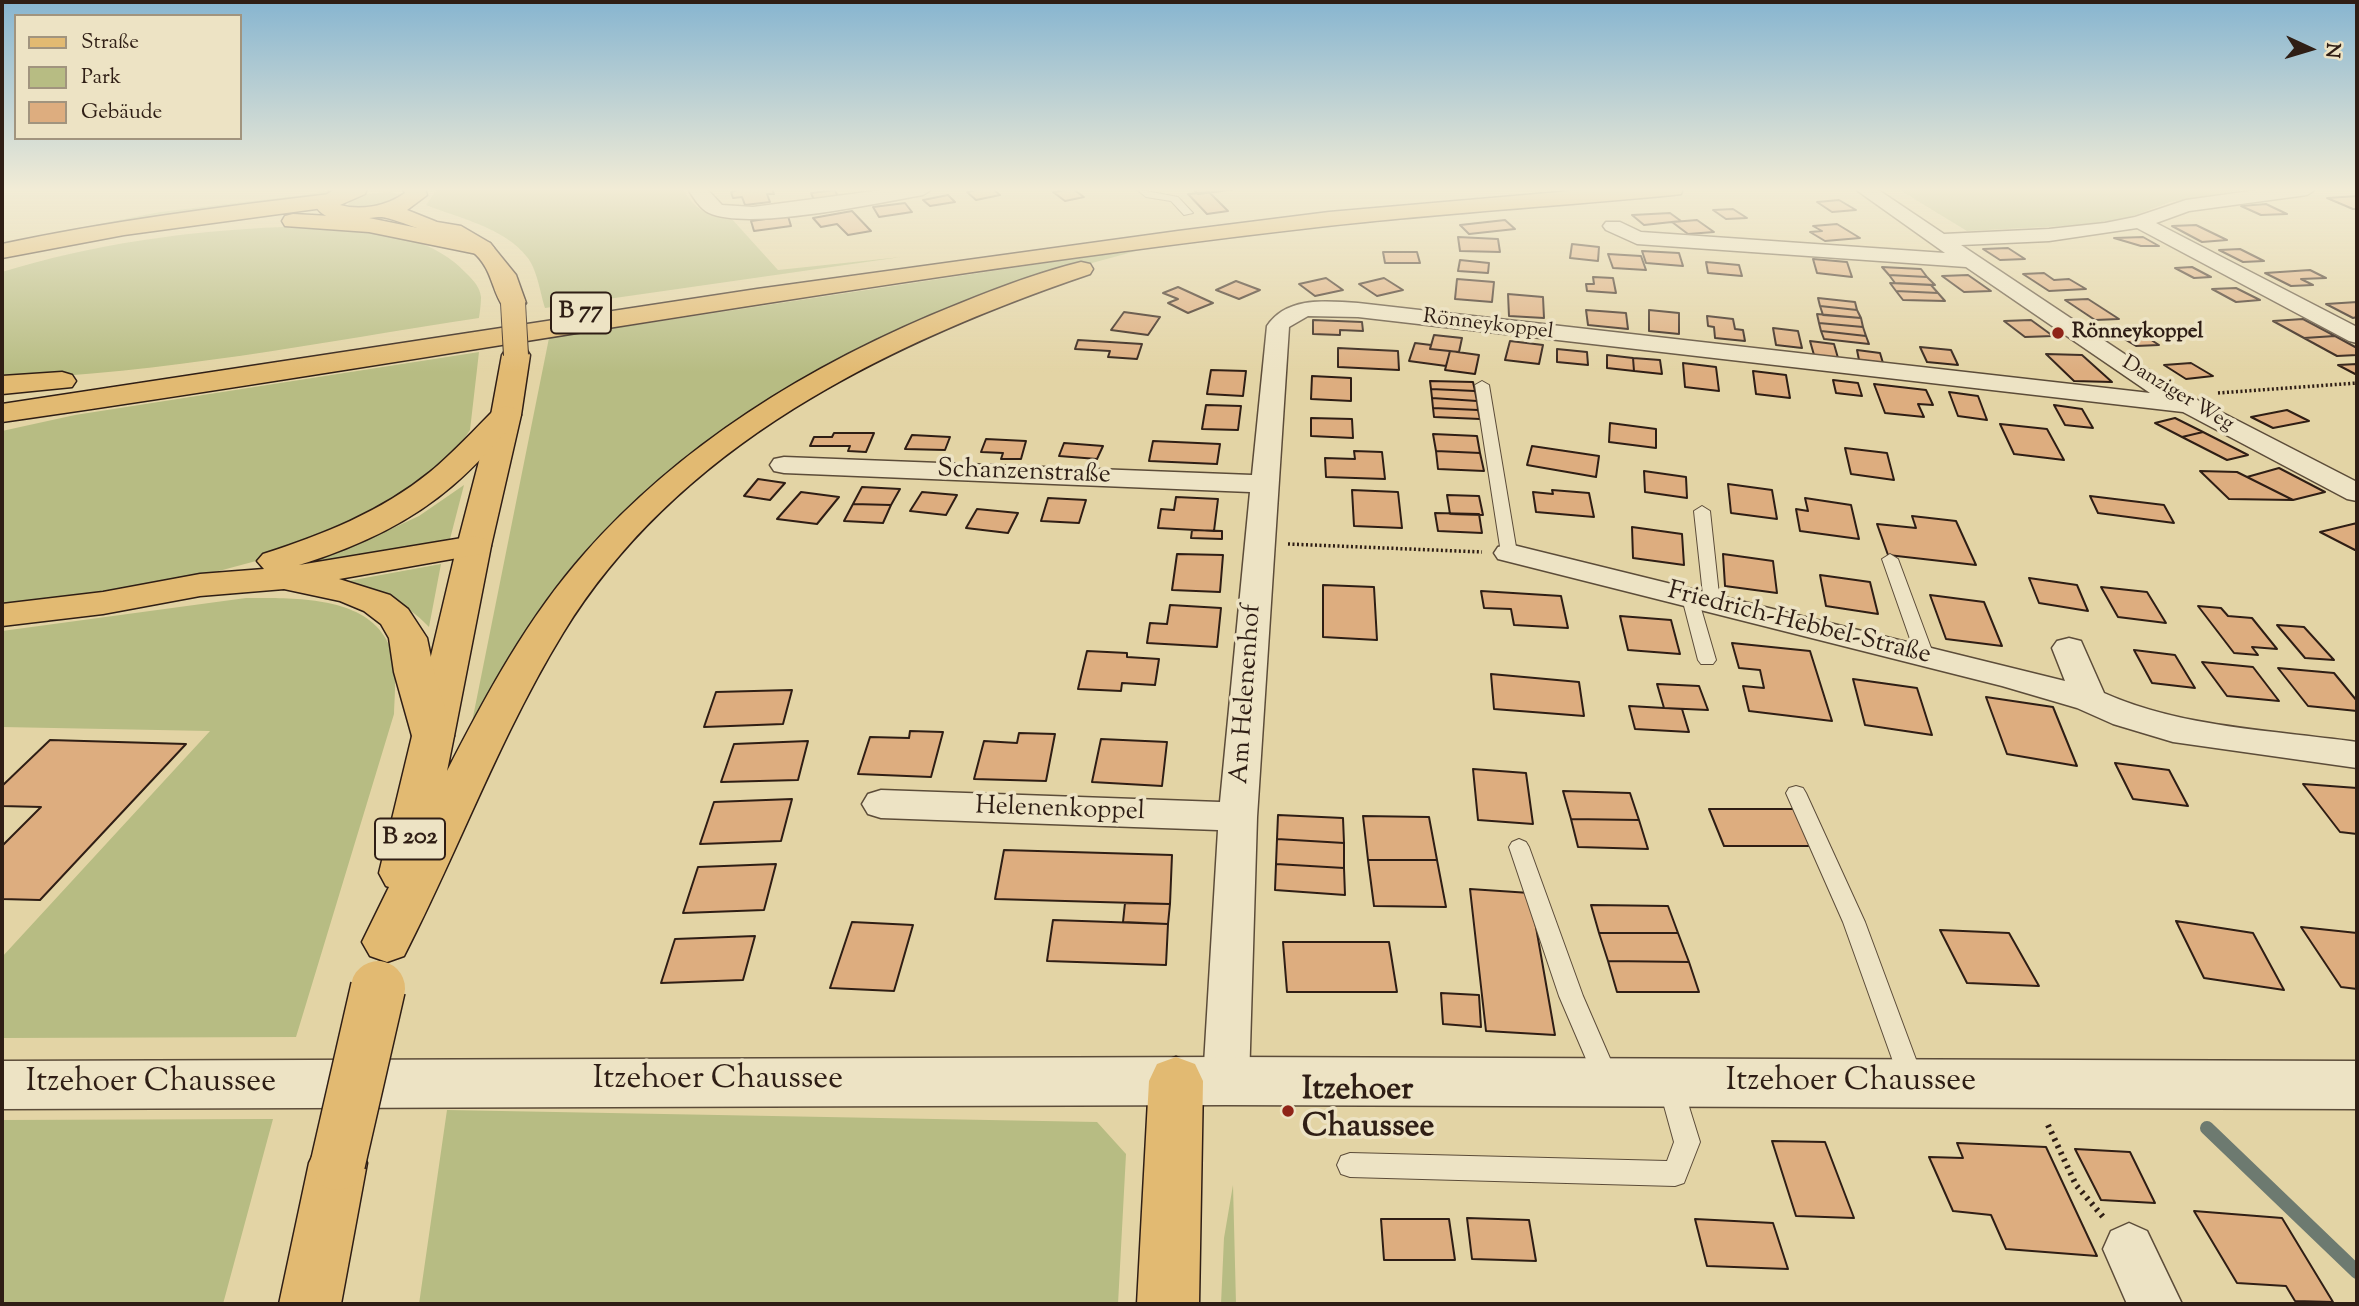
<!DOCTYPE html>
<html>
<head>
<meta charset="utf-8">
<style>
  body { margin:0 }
  #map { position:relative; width:2359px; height:1306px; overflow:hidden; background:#e3d4a5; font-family:"Sorts Mill Goudy",serif }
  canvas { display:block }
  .frame { position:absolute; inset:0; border:4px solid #2f1e15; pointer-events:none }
  .legend { position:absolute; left:14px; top:14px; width:228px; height:126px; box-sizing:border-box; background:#ede3c4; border:2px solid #a1947e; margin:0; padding:9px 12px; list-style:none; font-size:21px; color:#2f1e15 }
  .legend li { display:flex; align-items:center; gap:14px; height:35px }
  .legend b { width:35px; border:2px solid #a1947e }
  .north { position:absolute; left:2275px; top:14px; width:70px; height:70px; -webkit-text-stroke:5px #ede3c4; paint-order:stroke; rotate:94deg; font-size:19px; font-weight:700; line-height:28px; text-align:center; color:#2f1e15 }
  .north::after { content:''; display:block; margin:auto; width:24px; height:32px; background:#2f1e15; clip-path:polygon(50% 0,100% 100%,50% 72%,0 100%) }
</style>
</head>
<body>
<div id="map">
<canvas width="2359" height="1306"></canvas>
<div class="frame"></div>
<ul class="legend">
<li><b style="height:9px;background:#e2ba72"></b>Straße</li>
<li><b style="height:19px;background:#b7bc83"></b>Park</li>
<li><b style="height:19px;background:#ddad7f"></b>Gebäude</li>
</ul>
<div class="north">N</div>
</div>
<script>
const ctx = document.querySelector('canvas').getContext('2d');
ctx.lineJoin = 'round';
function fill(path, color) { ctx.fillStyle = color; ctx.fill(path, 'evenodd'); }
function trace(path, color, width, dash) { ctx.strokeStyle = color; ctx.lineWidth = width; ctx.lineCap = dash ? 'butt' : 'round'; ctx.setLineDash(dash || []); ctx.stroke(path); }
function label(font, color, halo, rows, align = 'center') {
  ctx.font = font + ' "Sorts Mill Goudy",serif'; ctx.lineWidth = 7; ctx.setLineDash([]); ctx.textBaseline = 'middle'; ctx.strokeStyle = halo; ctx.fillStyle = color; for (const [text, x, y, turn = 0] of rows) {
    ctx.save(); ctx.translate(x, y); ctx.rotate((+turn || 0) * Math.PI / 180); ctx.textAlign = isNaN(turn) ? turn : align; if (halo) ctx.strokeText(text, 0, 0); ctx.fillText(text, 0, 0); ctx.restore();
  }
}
fill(new Path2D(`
  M333,189H349L323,199L36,240L2,247V243L160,212L311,194Z
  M437,189H683C696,211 707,215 731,218L778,270L901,257L545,308C540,292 537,269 527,257C505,228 459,218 426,205Z
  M1898,189H2249L2170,202L2128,218L2085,225L1967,231Z
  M391,192L402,195L398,202L359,209L348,205L350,201L365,194Z
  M282,227C342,228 424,226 467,274C473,280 480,287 481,297C481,303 480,311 479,318C321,342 162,374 2,379V272C93,244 187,231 282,227Z
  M1151,247L1044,276L857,350L796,383L718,436L471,727L549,338Z
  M479,352L470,430L455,452L411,494L271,557L215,572L129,590L2,606V431L75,415Z
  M464,485L450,539L437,547L263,578L365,541L419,516Z
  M441,564L429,627C403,599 373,590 337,583Z
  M246,598C289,598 362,595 386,639C398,661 395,690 394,714L296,1037L2,1038V957L210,731L2,727V631Z
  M447,1110L1097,1122L1126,1154L1118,1304H419Z
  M273,1119L223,1304H2V1120Z
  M1233,1185L1236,1304H1221L1224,1238Z`), '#b7bc83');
trace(new Path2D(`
  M2207,1128L2357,1272`), '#6d7a70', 14);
const building = new Path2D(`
  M740,189H772L774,194H767L770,202L745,205L742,197L733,198L731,192Z
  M983,189H993L1000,195L976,200L967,192Z
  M1073,189L1084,197L1065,201L1053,192Z
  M1193,189H1237L1198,194Z
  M835,190L838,197L814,200L811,193Z
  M1209,192L1228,211L1207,214L1188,194Z
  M948,195L955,202L930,206L923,200Z
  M2357,196V209H2353L2327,198Z
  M1839,200L1856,210L1832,212L1817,202Z
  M905,203L912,212L879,217L873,207Z
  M2266,204L2287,214L2261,215L2241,206Z
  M1733,209L1747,218L1726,219L1713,210Z
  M852,211L871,231L848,235L837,224L821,227L813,218Z
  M1670,213L1681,221L1644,225L1632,215Z
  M788,216L791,226L754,231L751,221Z
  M1505,220L1515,229L1469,234L1460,225Z
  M1697,220L1714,232L1688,234L1672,222Z
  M1837,224L1860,238L1825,241L1810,232L1822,231L1813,226Z
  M2196,225L2227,240L2202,242L2172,226Z
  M1458,237L1498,239L1500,252L1460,251Z
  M2143,237L2159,246H2141L2114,238Z
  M1572,244L1599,247L1598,261L1570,258Z
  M2008,248L2025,259L2000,260L1983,249Z
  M2240,249L2264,261L2243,262L2219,250Z
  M1642,251L1679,253L1683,266L1646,263Z
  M1383,252H1417L1420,263H1385Z
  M1608,254L1641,256L1646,270L1613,268Z
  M1813,259L1847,262L1852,277L1817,273Z
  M1460,260L1489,263L1488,273L1458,271Z
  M1706,262L1739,265L1742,276L1708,273Z
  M1882,267L1921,269L1927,277L1889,275Z
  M2192,267L2211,277L2194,278L2175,268Z
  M2310,270L2326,278L2301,279L2313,285L2291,286L2265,273Z
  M2044,273L2054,280L2069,279L2086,289L2049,291L2023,274Z
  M1889,275L1927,277L1935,285L1895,283Z
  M1968,275L1991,291L1964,292L1942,276Z
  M1593,277L1613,278L1616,293L1587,291L1586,284H1594Z
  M1326,278L1343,290L1315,296L1299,284Z
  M1384,278L1403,290L1377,296L1359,284Z
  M1457,279L1494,282L1492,302L1455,299Z
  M1236,281L1260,290L1239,299L1216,290Z
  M1890,283L1931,285L1938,293L1896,291Z
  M1178,287L1213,303L1188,313L1168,303L1178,299L1163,293Z
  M2236,288L2260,300L2236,302L2212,289Z
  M1896,291L1938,293L1945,301L1903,300Z
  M1508,294L1543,297L1544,318L1509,316Z
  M1818,298L1855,302L1857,310L1820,306Z
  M2088,299L2119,319L2095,320L2065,300Z
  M2357,302V317L2353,318L2326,304Z
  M1820,306L1857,310L1861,318L1823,315Z
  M1586,310L1626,313L1628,329L1588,325Z
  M1649,310L1679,313V334L1649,331Z
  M1124,312L1160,317L1148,335L1111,330Z
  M1817,314L1861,318L1863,327L1819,323Z
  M1707,316L1733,319L1735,329L1743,330L1745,341L1715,338L1714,327L1708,326Z
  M2303,319L2335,336L2304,338L2273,321Z
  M1313,320L1362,322L1363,331L1340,330V335L1313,334Z
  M2031,320L2053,336L2025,337L2004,321Z
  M1819,323L1863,327L1866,336L1821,331Z
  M1773,328L1798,331L1802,348L1776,345Z
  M1821,331L1866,336L1869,344L1824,339Z
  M2139,332L2159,345L2136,346L2116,334Z
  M1434,335L1462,338L1459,352L1430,349Z
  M2335,336L2357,348V355L2337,356L2304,338Z
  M1078,340L1142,344L1137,359L1108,357L1110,351L1075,349Z
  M1510,341L1543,345L1539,364L1505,360Z
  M1810,341L1834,344L1838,358L1814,355Z
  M1415,343L1431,345L1430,349L1450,351L1446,366L1409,361Z
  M1920,347L1951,350L1958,365L1927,362Z
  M1338,348L1398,351L1399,370L1338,367Z
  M1557,349L1587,352L1588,365L1557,362Z
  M1857,350L1880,353L1883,363L1859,360Z
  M1450,351L1479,355L1475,374L1445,370Z
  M2046,354L2082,355L2112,382L2074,381Z
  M1607,355L1633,358L1634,371L1607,368Z
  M1633,358L1660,360L1662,374L1634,371Z
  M1683,363L1716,367L1719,391L1685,387Z
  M2191,363L2213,376L2186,379L2164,365Z
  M2357,364V375L2338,365Z
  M1211,370L1246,371L1243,396L1207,394Z
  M1753,371L1786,375L1790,398L1756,394Z
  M1312,376L1351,378V401L1311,399Z
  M1833,380L1858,383L1862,396L1836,393Z
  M1430,381L1473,382L1475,391L1431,389Z
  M1874,384L1926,390L1933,405L1918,404L1924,417L1885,413Z
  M1431,389L1475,391L1477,401L1432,398Z
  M1949,392L1978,396L1987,420L1958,416Z
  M1432,398L1477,401L1478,410L1433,408Z
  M1206,405L1241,406L1238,430L1202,429Z
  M2054,405L2082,409L2093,428L2065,425Z
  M1433,408L1478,410L1480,419L1434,417Z
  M2287,410L2309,421L2273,428L2251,417Z
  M1311,418L1352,419L1353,438L1311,436Z
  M2175,418L2203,432L2182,437L2155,423Z
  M1610,423L1656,429V448L1609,442Z
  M2000,424L2047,429L2064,460L2014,454Z
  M2203,432L2248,455L2227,460L2182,437Z
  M834,433H874L866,452L848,451L850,446H810L814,437H832Z
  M1433,434L1477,436L1480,453L1436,451Z
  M912,435L950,437L945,450L905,449Z
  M986,439L1026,441L1021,459H1001L1003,453L981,452Z
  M1153,441L1220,444L1217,464L1149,461Z
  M1064,443L1103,446L1097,459L1059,456Z
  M1532,446L1599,456L1596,477L1527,465Z
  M1845,448L1887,453L1894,480L1851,474Z
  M1354,451L1382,452L1385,479L1326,477L1325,458L1355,459Z
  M1436,451L1480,453L1484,471L1438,469Z
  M2279,468L2325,492L2293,500L2247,477Z
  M1644,471L1686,477L1687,498L1645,492Z
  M2200,471L2237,472L2293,500L2229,499Z
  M758,479L785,483L770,500L744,496Z
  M1728,484L1772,490L1777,519L1731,513Z
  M862,487L900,489L891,505L853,504Z
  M1352,490L1398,492L1402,528L1354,526Z
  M1552,490L1589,493L1594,517L1536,512L1533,492L1553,494Z
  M801,492L839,497L817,524L777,519Z
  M922,492L957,495L946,515L910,511Z
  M1447,495L1479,496L1483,515L1450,514Z
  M2090,496L2164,505L2174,523L2098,513Z
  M1176,497L1218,499L1214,531L1158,528L1161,509L1174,510Z
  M1048,498L1086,500L1079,523L1041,521Z
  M1805,498L1851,505L1859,539L1800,531L1796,509L1808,511Z
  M853,504L891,505L883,523L844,521Z
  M977,509L1018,513L1008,533L966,528Z
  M1435,513L1479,514L1482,533L1438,531Z
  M1912,516L1956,521L1976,565L1888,555L1877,524L1916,528Z
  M2357,523V550H2355L2320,532Z
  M1632,527L1682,534L1684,565L1633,558Z
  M1192,530L1222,531V539L1191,538Z
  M1177,554L1223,555L1220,592L1172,590Z
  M1723,554L1773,561L1777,593L1725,586Z
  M1820,575L1870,582L1878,614L1826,606Z
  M2029,578L2077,585L2088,611L2039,603Z
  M1323,585L1374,587L1377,640L1323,637Z
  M2101,587L2147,592L2166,623L2118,617Z
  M1481,591L1561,596L1568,628L1514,625L1511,609L1484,608Z
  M1930,595L1984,602L2002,646L1946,639Z
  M1170,605L1221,608L1217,647L1147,643L1150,623L1167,624Z
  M2198,606L2221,608L2228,616L2252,618L2277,649L2252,647L2258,655L2234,653Z
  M1620,616L1671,620L1680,654L1628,650Z
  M2277,625L2304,627L2334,660L2305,658Z
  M1732,643L1810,651L1832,721L1749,711L1743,686L1764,688L1760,670L1739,668Z
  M2134,650L2175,655L2195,688L2152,683Z
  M1087,651L1127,653V657L1159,659L1155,685L1122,683L1121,691L1078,689Z
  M2202,662L2253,667L2279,701L2227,696Z
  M2278,668L2334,673L2357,701V711L2308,706Z
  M1491,674L1579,682L1584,716L1494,709Z
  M1853,679L1917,688L1932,735L1865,725Z
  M1657,684L1699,686L1708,710L1664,708Z
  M792,690L783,724L704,727L716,692Z
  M1986,697L2053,707L2077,766L2007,754Z
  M1629,706L1682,709L1689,732L1635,729Z
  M910,731L943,732L931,777L858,774L870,737L909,738Z
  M1019,733L1055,734L1046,781L974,779L984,741L1017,743Z
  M1101,739L1167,742L1162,786L1092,782Z
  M50,740L186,744L40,900L2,899V846L41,807L2,806V786Z
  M808,741L798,780L721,782L734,744Z
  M2115,763L2169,770L2188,806L2133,799Z
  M1473,769L1526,773L1533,824L1478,820Z
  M2303,784L2357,788V834L2340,832Z
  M1563,791L1630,793L1639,820L1571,819Z
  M792,799L781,841L700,844L714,802Z
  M1709,809H1794L1813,846H1724Z
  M1278,815L1343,818L1344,843L1277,839Z
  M1363,816L1429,817L1437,860H1368Z
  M1571,819L1639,820L1648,849L1578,847Z
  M1277,839L1344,843V868L1276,864Z
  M1004,850L1172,855L1170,904L995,899Z
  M1368,860H1437L1446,907L1374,906Z
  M776,864L764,910L683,913L698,867Z
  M1276,864L1344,868L1345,895L1275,890Z
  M1470,889L1530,893L1555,1035L1486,1031Z
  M1125,903L1170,904L1168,924L1123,922Z
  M1591,905L1668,906L1678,933H1599Z
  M1053,920L1168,924L1166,965L1047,961Z
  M2176,921L2253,933L2284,990L2204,978Z
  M852,922L913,925L894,991L830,988Z
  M2301,927L2357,933V989L2341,987Z
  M1940,930L2009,933L2039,986L1967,983Z
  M1599,933H1678L1689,962L1608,961Z
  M755,936L743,980L661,983L675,939Z
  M1283,942H1389L1397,992H1287Z
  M1608,961L1689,962L1699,992H1617Z
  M1441,993L1479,995L1481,1027L1443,1024Z
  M1772,1141L1825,1142L1854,1218L1796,1216Z
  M1957,1143L2046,1147L2097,1256L2006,1249L1991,1215L1953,1211L1929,1157L1963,1158Z
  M2075,1149L2130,1152L2155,1203L2101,1200Z
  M2194,1211L2282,1218L2333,1302L2295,1301L2286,1286L2237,1283Z
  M1467,1218L1529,1220L1536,1261L1472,1259Z
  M1381,1219H1449L1455,1260H1384Z
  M1695,1219L1773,1223L1788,1269L1707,1266Z`);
fill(building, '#ddad7f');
trace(building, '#2f1e15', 2);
const service = new Path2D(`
  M1136,189L1178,197L1193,213L1184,215L1171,201L1146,197Z
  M1482,381L1489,385L1517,553L1509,558L1501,553L1475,385Z
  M1702,506L1710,511L1720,604L1712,609L1704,604L1694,511Z
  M1890,554L1898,559L1934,656L1931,660L1925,662L1916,656L1882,559Z
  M1690,593L1698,598L1716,660L1713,664H1701L1698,660L1682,598Z
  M1796,786L1803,788L1806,793L1865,922L1924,1081L1921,1089L1912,1092L1903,1089L1900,1081L1843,922L1786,793L1789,788Z
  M1519,839L1526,842L1529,847L1583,996L1619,1079L1616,1087L1607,1090L1598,1087L1559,996L1509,847L1512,842Z
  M1670,1073L1679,1076L1682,1084L1700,1142L1684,1183L1675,1186L1350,1177L1341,1174L1337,1165L1341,1156L1350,1153L1667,1161L1674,1142L1658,1084L1661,1076Z`);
const minor = new Path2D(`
  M688,189H707L722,205L753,207L889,189H932L923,195C877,203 749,231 709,213C700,209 693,197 688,189Z
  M1855,189H1877L1944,234L2049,229L2105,223L2135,217L2186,200L2264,189H2316L2307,195L2189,211L2156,223L2357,327V343L2349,341L2137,228L2049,241L1961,245L2180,391L2357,482V501L2347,499L2183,412L1358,317L1308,316L1289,327L1257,817L1249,1081L1243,1096L1226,1102L1209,1096L1203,1081L1218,830L881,818L868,814L862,804L868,794L881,790L1220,802L1250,492L784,473L774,471L770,465L774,459L784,457L1252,475L1267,326C1287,296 1326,301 1358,303L2150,393L1966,267L1637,244L1606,230L1603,226L1606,222H1620L1641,232L1945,253Z
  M1509,544L2065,681L2052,648L2057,641L2069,638L2081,641L2104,693C2183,728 2272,730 2357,742V768L2173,742L2113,724L2077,708L2002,686L1498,559L1494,553L1498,547Z
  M2129,1223L2147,1231L2182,1304H2127L2103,1249L2111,1231Z`);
const tertiary = new Path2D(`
  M1226,1057L2357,1061V1109L1226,1105L2,1109V1061Z`);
const primary = new Path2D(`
  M336,189H367L365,194L340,205C361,211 387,206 405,193L403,189H425L427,195L407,210L437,222L461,226L490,243L516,275L526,303L522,308L513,311L504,308C491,290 493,269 473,252C463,245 394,218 382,217C362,217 330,228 316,207C322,199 326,193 336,189Z
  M516,347L526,349L530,355L521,415L491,546L454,736L448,746L433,750L418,746L412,736L457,546L491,415L502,355L506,349Z`);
const trunk = new Path2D(`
  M1594,189H1683L1681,194L1673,195C1558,206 1442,213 1327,226C883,276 444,359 2,422V404L757,289L1178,231L1329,212Z
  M330,194L338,196L341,201L338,206L124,235L2,258V244C110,221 220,207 330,194Z
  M293,214L369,218L482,241L490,243L494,248L490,253L482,255L369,232L285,226L282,221L285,216Z
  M1081,262L1090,264L1093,269L1090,274C887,343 679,444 563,633C500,736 459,849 404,956L387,962L370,956L362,942L389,887L386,886L379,873L412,736L394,672L389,638L381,624L364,611L340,601L284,589L200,596L103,614L2,626V604L103,592L200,574L264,569L257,561L263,554C322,535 381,512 430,472C453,453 474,430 495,409L506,406L517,409L521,415L517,421C495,443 475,467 452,486C408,524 354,548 299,565L474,536L486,539L491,546L486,553L339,579L390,595L408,609L427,638L434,672L454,736L447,771C486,695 528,617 585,553C687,438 820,359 961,303C1000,287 1040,272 1081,262Z
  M62,372L72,375L76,381L72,387L2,394V376Z
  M1176,1057L1195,1064L1203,1081L1199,1304H1137L1149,1081L1157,1064Z
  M338,1136L358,1144L367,1163L341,1304H279L309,1163L318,1144Z`);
trace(service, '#5c4c39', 2);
trace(minor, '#5c4c39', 3);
trace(tertiary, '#5c4c39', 3);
trace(primary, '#2f1e15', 3);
trace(trunk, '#2f1e15', 3);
trace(new Path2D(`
  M2218,393L2357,383
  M1288,544L1482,552`), '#2f1e15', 3.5, [2, 2.5]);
trace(new Path2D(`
  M2048,1125L2076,1185L2104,1218`), '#2f1e15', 6, [2.5, 5]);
fill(service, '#ede3c4');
fill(minor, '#ede3c4');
fill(tertiary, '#ede3c4');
fill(primary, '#e2ba72');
fill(trunk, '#e2ba72');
const primaryBridge = new Path2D(`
  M513,303L516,355`);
const trunkBridge = new Path2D(`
  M338,1163L378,988`);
trace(primaryBridge, '#2f1e15', 26, []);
trace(trunkBridge, '#2f1e15', 57, []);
trace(primaryBridge, '#e2ba72', 24);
trace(trunkBridge, '#e2ba72', 54);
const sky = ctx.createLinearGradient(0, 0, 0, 372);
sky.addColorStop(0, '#87b5d0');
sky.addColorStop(0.51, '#f2ecd6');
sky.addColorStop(1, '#f2ecd600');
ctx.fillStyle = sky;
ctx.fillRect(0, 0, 2359, 372);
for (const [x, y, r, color] of [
  [2058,333,7,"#8f2418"],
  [1288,1111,7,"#8f2418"]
]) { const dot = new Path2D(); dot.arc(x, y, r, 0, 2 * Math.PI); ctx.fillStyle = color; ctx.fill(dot); trace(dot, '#ede3c4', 2.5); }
label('21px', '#2f1e15', '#ede3c4', [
  ["Rönneykoppel",1488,326,7],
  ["Danziger Weg",2177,395,31]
]);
label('bold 21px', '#2f1e15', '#ede3c4', [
  ["Rönneykoppel",2072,333]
], 'left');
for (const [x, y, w] of [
  [581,313,60],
  [410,839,70]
]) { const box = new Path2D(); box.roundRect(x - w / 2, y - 20.5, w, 41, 5); ctx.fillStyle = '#ede3c4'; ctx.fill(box); trace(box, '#2f1e15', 2); }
label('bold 24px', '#2f1e15', null, [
  ["B 77",581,313],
  ["B 202",410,839]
]);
label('26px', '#2f1e15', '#ede3c4', [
  ["Schanzenstraße",1024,474,2],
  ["Friedrich-Hebbel-Straße",1799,625,14],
  ["Am Helenenhof",1248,694,-86],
  ["Helenenkoppel",1060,811,2]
]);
label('32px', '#2f1e15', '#ede3c4', [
  ["Itzehoer Chaussee",718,1082],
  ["Itzehoer Chaussee",1851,1084],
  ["Itzehoer Chaussee",151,1085]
]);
label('bold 32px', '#2f1e15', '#ede3c4', [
  ["Itzehoer",1302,1093],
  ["Chaussee",1302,1130]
], 'left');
</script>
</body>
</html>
